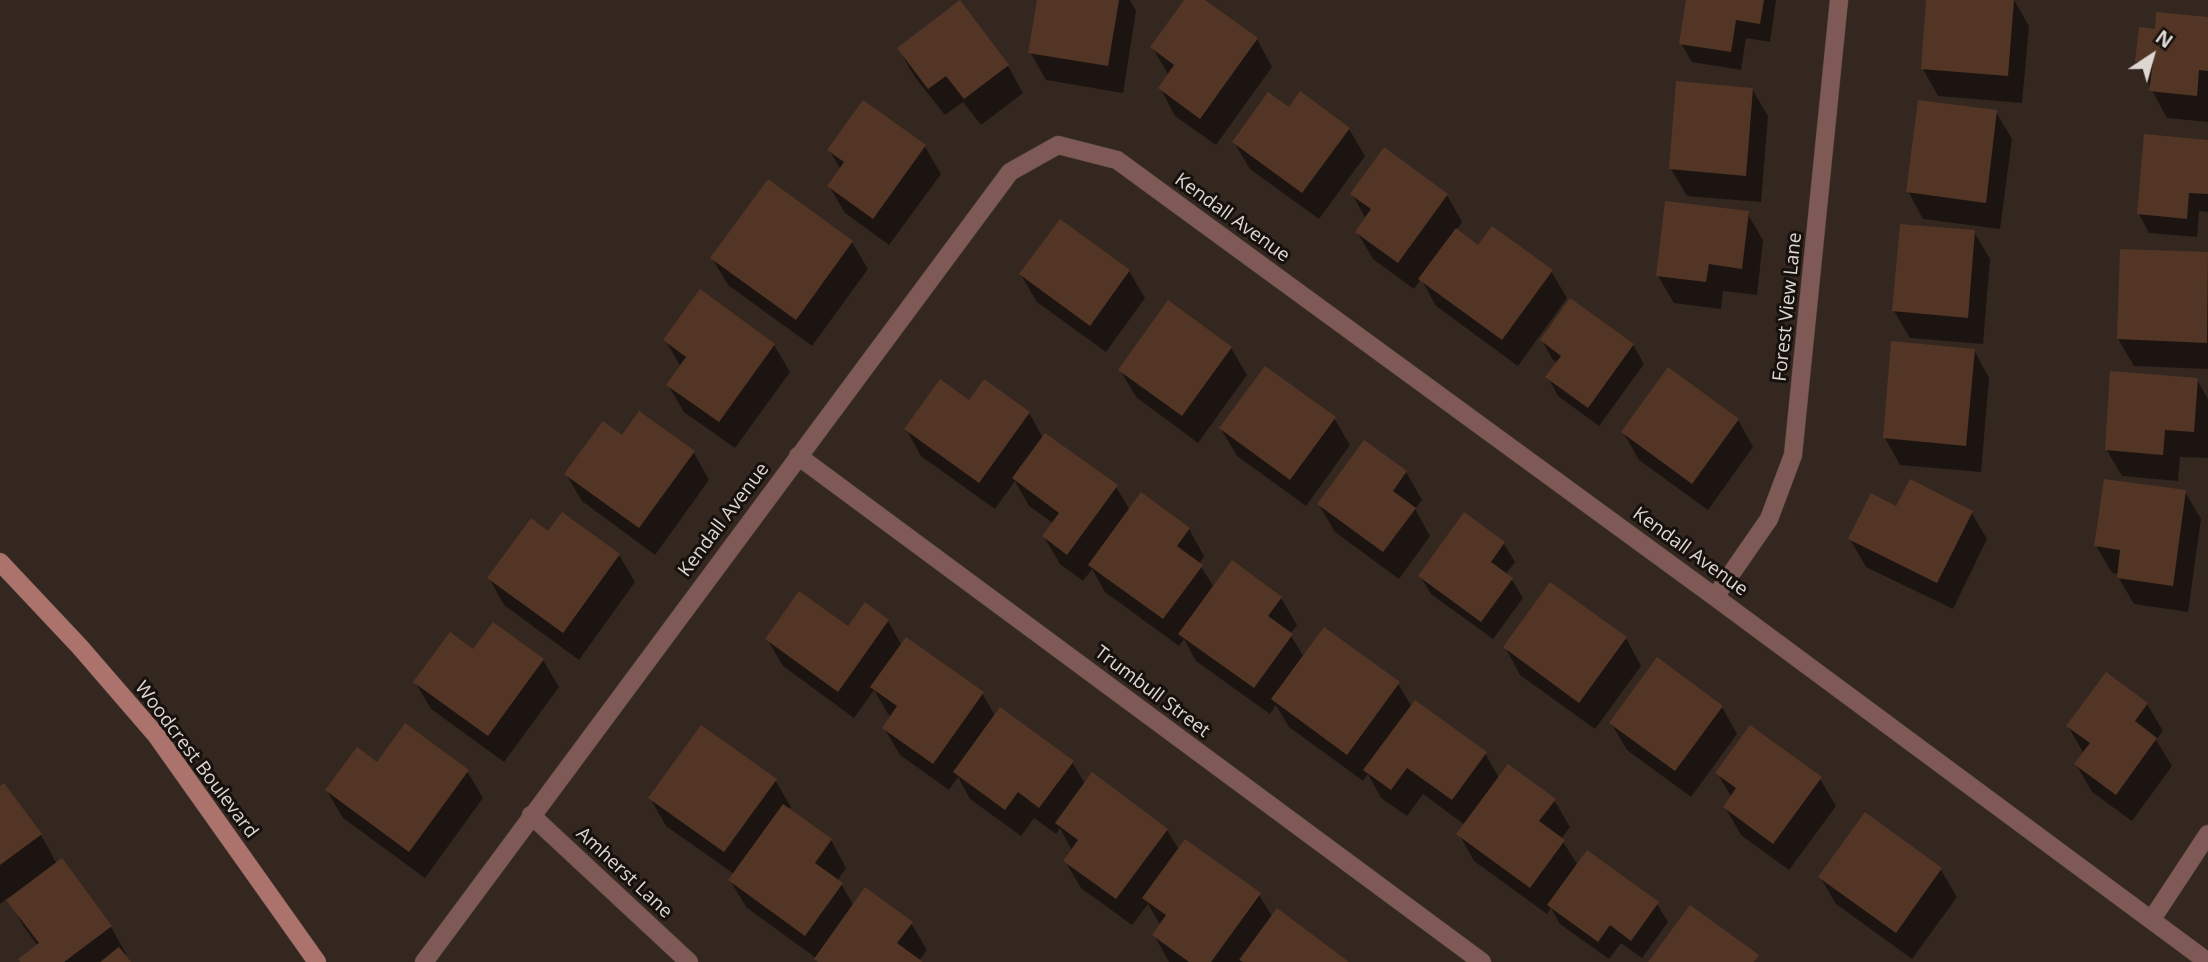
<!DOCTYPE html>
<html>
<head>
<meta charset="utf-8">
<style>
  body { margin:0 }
  #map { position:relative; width:2208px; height:962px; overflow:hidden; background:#342720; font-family:"Open Sans",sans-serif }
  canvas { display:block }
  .north { position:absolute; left:2117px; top:21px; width:70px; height:70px; -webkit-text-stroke:5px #17110e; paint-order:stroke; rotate:36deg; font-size:19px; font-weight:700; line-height:28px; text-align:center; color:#ded6d1 }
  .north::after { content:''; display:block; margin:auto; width:24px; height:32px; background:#ded6d1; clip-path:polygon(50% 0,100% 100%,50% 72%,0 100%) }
</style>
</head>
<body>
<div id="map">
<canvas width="2208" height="962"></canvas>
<div class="north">N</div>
</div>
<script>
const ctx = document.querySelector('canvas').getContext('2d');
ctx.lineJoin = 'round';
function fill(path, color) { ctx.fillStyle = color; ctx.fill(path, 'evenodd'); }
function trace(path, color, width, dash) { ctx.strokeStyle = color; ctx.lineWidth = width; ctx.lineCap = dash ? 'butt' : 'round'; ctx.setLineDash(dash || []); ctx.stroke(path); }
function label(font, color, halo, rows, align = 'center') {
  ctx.font = font + ' "Open Sans",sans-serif'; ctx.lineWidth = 6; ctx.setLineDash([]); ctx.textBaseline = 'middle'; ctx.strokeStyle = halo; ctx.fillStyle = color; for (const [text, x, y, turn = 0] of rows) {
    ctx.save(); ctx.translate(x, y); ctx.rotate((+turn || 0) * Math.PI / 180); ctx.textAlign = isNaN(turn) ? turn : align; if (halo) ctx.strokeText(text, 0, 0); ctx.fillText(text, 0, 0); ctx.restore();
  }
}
fill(new Path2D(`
  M1039,0H1130L1136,11L1123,93L1046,80L1030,52Z
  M1186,0H1202L1257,39L1272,67L1216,145L1175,116L1160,88L1168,74L1152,47Z
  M1688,0H1776L1770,42L1746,38L1741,70L1692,62L1681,43Z
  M1928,0H2014L2029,26L2022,103L1938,96L1923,69Z
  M2208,19V122L2167,118L2136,61L2156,31Z
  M899,49L1008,66L1023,93L981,125L963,102L945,115L914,76Z
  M1752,89L1768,116L1761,202L1687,196L1671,169Z
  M863,102L925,147L941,174L889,245L845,213L829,186L841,170L829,150Z
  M1289,109L1349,129L1365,156L1319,219L1250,169L1234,142Z
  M1996,112L2012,139L2000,229L1923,219L1908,191Z
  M2208,142V212L2199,211L2197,237L2149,233L2139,214Z
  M1352,194L1447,195L1462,222L1456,231L1479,247L1551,271L1567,298L1518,366L1436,306L1421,279L1414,289L1373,259L1357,232L1366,219Z
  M1747,213L1763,240L1757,295L1723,291L1721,309L1674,303L1658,276Z
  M1974,232L1990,259L1983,344L1910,338L1894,311Z
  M852,242L868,269L812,346L728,285L712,258Z
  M2121,251L2208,254V369L2134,366L2118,339Z
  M1129,271L1145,298L1106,352L1037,302L1021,275Z
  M665,340L774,345L790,372L735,448L684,412L668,385L681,367Z
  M1542,340L1633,345L1644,364L1599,426L1558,396L1548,377L1558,363L1552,359Z
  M1231,348L1247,375L1198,443L1136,397L1120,370Z
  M1974,350L1989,378L1981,472L1900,465L1885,438Z
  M2197,380L2208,399V458L2180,457L2178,481L2122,476L2106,449Z
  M969,402L1029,413L1043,438L1116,487L1130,510L1189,529L1204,556L1199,564L1214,587L1281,598L1297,625L1290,634L1304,657L1398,684L1412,707L1485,753L1499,778L1554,800L1570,827L1561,839L1578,865L1657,904L1668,922L1642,958L1621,943L1609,959L1560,924L1551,908L1547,914L1474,861L1459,834L1465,825L1423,794L1407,816L1381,798L1368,774L1363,781L1289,727L1276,705L1270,714L1196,661L1184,639L1179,646L1105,592L1092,569L1083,581L1060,564L1044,537L1053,523L1029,506L1015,481L995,509L921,456L906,429Z
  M1334,418L1350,445L1306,506L1237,456L1221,429Z
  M1738,420L1753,447L1708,510L1639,460L1623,432Z
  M1364,442L1406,472L1422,500L1415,509L1430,536L1399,579L1335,532L1319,505Z
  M694,453L709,480L655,555L582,501L566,474Z
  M2185,492L2201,519L2188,612L2134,604L2118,577L2119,574L2112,573L2096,546Z
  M1897,508L1971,512L1987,539L1953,609L1866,567L1850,539Z
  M1464,515L1504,544L1515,562L1505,575L1512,580L1523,598L1493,639L1431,594L1420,576Z
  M619,555L635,582L579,660L504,605L489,578Z
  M865,605L888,621L902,646L982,693L995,716L1072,762L1085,784L1167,830L1179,850L1259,895L1273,918L1346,962H1169L1154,935L1161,926L1148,904L1132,925L1081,888L1065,861L1072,851L1060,828L1056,834L1034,818L1021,836L970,799L958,777L949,790L900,755L884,728L892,717L888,714L874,690L854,718L783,666L767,639L848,628Z
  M1626,638L1641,666L1595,729L1520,675L1505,647Z
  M473,651L543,660L559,687L504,762L431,709L415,682Z
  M2147,704L2163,731L2156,740L2172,766L2132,821L2092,792L2076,764L2084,754L2068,726Z
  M1722,707L1737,734L1691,797L1627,750L1611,723Z
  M467,771L483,798L425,878L343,818L327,791Z
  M1717,773L1820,779L1836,806L1789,870L1741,835L1725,807L1732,798Z
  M775,780L791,807L789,810L831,840L846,868L837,881L841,884L854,906L911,923L927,950L919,961L920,962H817L816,958L746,907L730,880L734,874L666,826L650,798Z
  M4,786L41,835L57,864L61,861L111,927L126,954L124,956L128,962H22L38,946L24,927L8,898L0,904V788Z
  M1865,815L1941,870L1957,897L1912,959L1836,904L1820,877Z`), '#0007');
fill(new Path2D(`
  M960,0L1009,65L964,99L946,76L928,89L897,48Z
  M1037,0H1119L1108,66L1028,53Z
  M1184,0H1205L1258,38L1200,119L1158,88L1174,65L1150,47Z
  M1686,0H1764L1760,24L1736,20L1731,52L1679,44Z
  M1926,0H2014L2008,76L1921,69Z
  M2156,12L2208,17V71L2199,70L2197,96L2149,91L2153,63L2135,62L2139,27L2155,29Z
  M1676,81L1753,88L1746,176L1669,169Z
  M1300,91L1350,128L1302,193L1232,142L1268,92L1289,107Z
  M863,100L926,145L873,219L827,186L844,162L827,150Z
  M1918,100L1997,110L1986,203L1906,192Z
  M2144,134L2208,140V194L2189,193L2187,219L2137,214Z
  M1384,147L1448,194L1398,263L1355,232L1371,209L1350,194Z
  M768,179L853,241L796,320L710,258Z
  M1665,201L1749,211L1742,269L1709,264L1706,282L1656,276Z
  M1060,219L1130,270L1090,326L1019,274Z
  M1900,224L1975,230L1968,318L1892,311Z
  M1492,226L1553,270L1502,340L1418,279L1456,228L1478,245Z
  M2120,249L2208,252L2207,343L2117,339Z
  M700,289L775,344L719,422L666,385L686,357L663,340Z
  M1570,298L1634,344L1588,408L1545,377L1561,356L1540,340Z
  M1168,300L1232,347L1182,416L1118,370Z
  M1891,341L1975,349L1966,446L1883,438Z
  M1265,366L1336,417L1290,480L1219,428Z
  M1668,367L1739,419L1692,484L1621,432Z
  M2110,371L2198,378L2194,432L2165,430L2163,455L2105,450Z
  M940,379L969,400L984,379L1030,412L979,483L904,429Z
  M639,411L695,451L639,528L564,474L603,421L622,435Z
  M1045,433L1118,485L1067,555L1042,536L1059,513L1012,478Z
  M1364,440L1407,471L1393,491L1416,508L1383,552L1317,504Z
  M1910,479L1973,511L1937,583L1848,539L1871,493L1896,506Z
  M2104,479L2186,490L2173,586L2117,578L2120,550L2094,546Z
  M1141,492L1190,528L1177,546L1203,565L1163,619L1088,565Z
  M562,512L620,554L563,633L487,578L531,518L548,531Z
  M1464,512L1505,542L1491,562L1513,578L1481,622L1418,576Z
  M1232,560L1282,597L1268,616L1293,634L1254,688L1178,634Z
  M1550,582L1627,637L1579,703L1503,647Z
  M799,591L848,626L865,602L889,620L838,692L765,639Z
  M493,622L544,659L488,736L413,682L450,632L473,649Z
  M1324,627L1400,682L1347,755L1271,699Z
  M906,637L984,692L933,764L882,728L897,706L870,687Z
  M1657,657L1723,706L1675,771L1609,723Z
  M2106,672L2148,703L2135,721L2157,738L2116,795L2074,764L2090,743L2066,726Z
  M1415,700L1487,752L1452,800L1407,768L1391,790L1363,770Z
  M1000,707L1074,761L1039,808L1018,792L1005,810L953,772Z
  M405,723L469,770L409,852L325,790L357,747L377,762Z
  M701,725L777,779L724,852L648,798Z
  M1750,725L1822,777L1773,844L1723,807L1736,788L1715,773Z
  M1508,764L1556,799L1539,821L1565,840L1530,888L1456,834Z
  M1092,772L1168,829L1116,899L1063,861L1078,840L1055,823Z
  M4,783L42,834L0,865V786Z
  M783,804L832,839L815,863L843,883L805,936L728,880Z
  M1865,812L1942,868L1896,933L1818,877Z
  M1185,839L1261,893L1211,962H1189L1152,935L1166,915L1142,898Z
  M1587,850L1659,902L1631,941L1610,925L1598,942L1547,905Z
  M62,858L112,926L64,962H20L18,959L39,943L6,900Z
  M865,887L913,922L897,943L923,962H818L814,959Z
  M1690,905L1759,955L1754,962H1648Z
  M1277,908L1349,962H1243L1239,960Z
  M119,947L131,962H100Z`), '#533525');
const street = new Path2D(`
  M798,456L1482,962
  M1715,597L1769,519L1793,455L1839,0
  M531,815L689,962
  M2152,919L2208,834
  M424,962L1010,172L1058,145L1117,160L1715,597L2208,962`);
const secondary = new Path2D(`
  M0,562L80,647L156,735L317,962`);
trace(street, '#4f433c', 19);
trace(secondary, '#4f433c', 19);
trace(street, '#7e5955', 18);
trace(secondary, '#ac726c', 18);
label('19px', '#ded6d1', '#17110e', [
  ["Kendall Avenue",1232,218,36],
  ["Forest View Lane",1788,307,-84],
  ["Kendall Avenue",724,520,-53],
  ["Kendall Avenue",1690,552,36],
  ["Trumbull Street",1152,692,37],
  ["Woodcrest Boulevard",196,760,53],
  ["Amherst Lane",624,873,43]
]);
</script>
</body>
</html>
